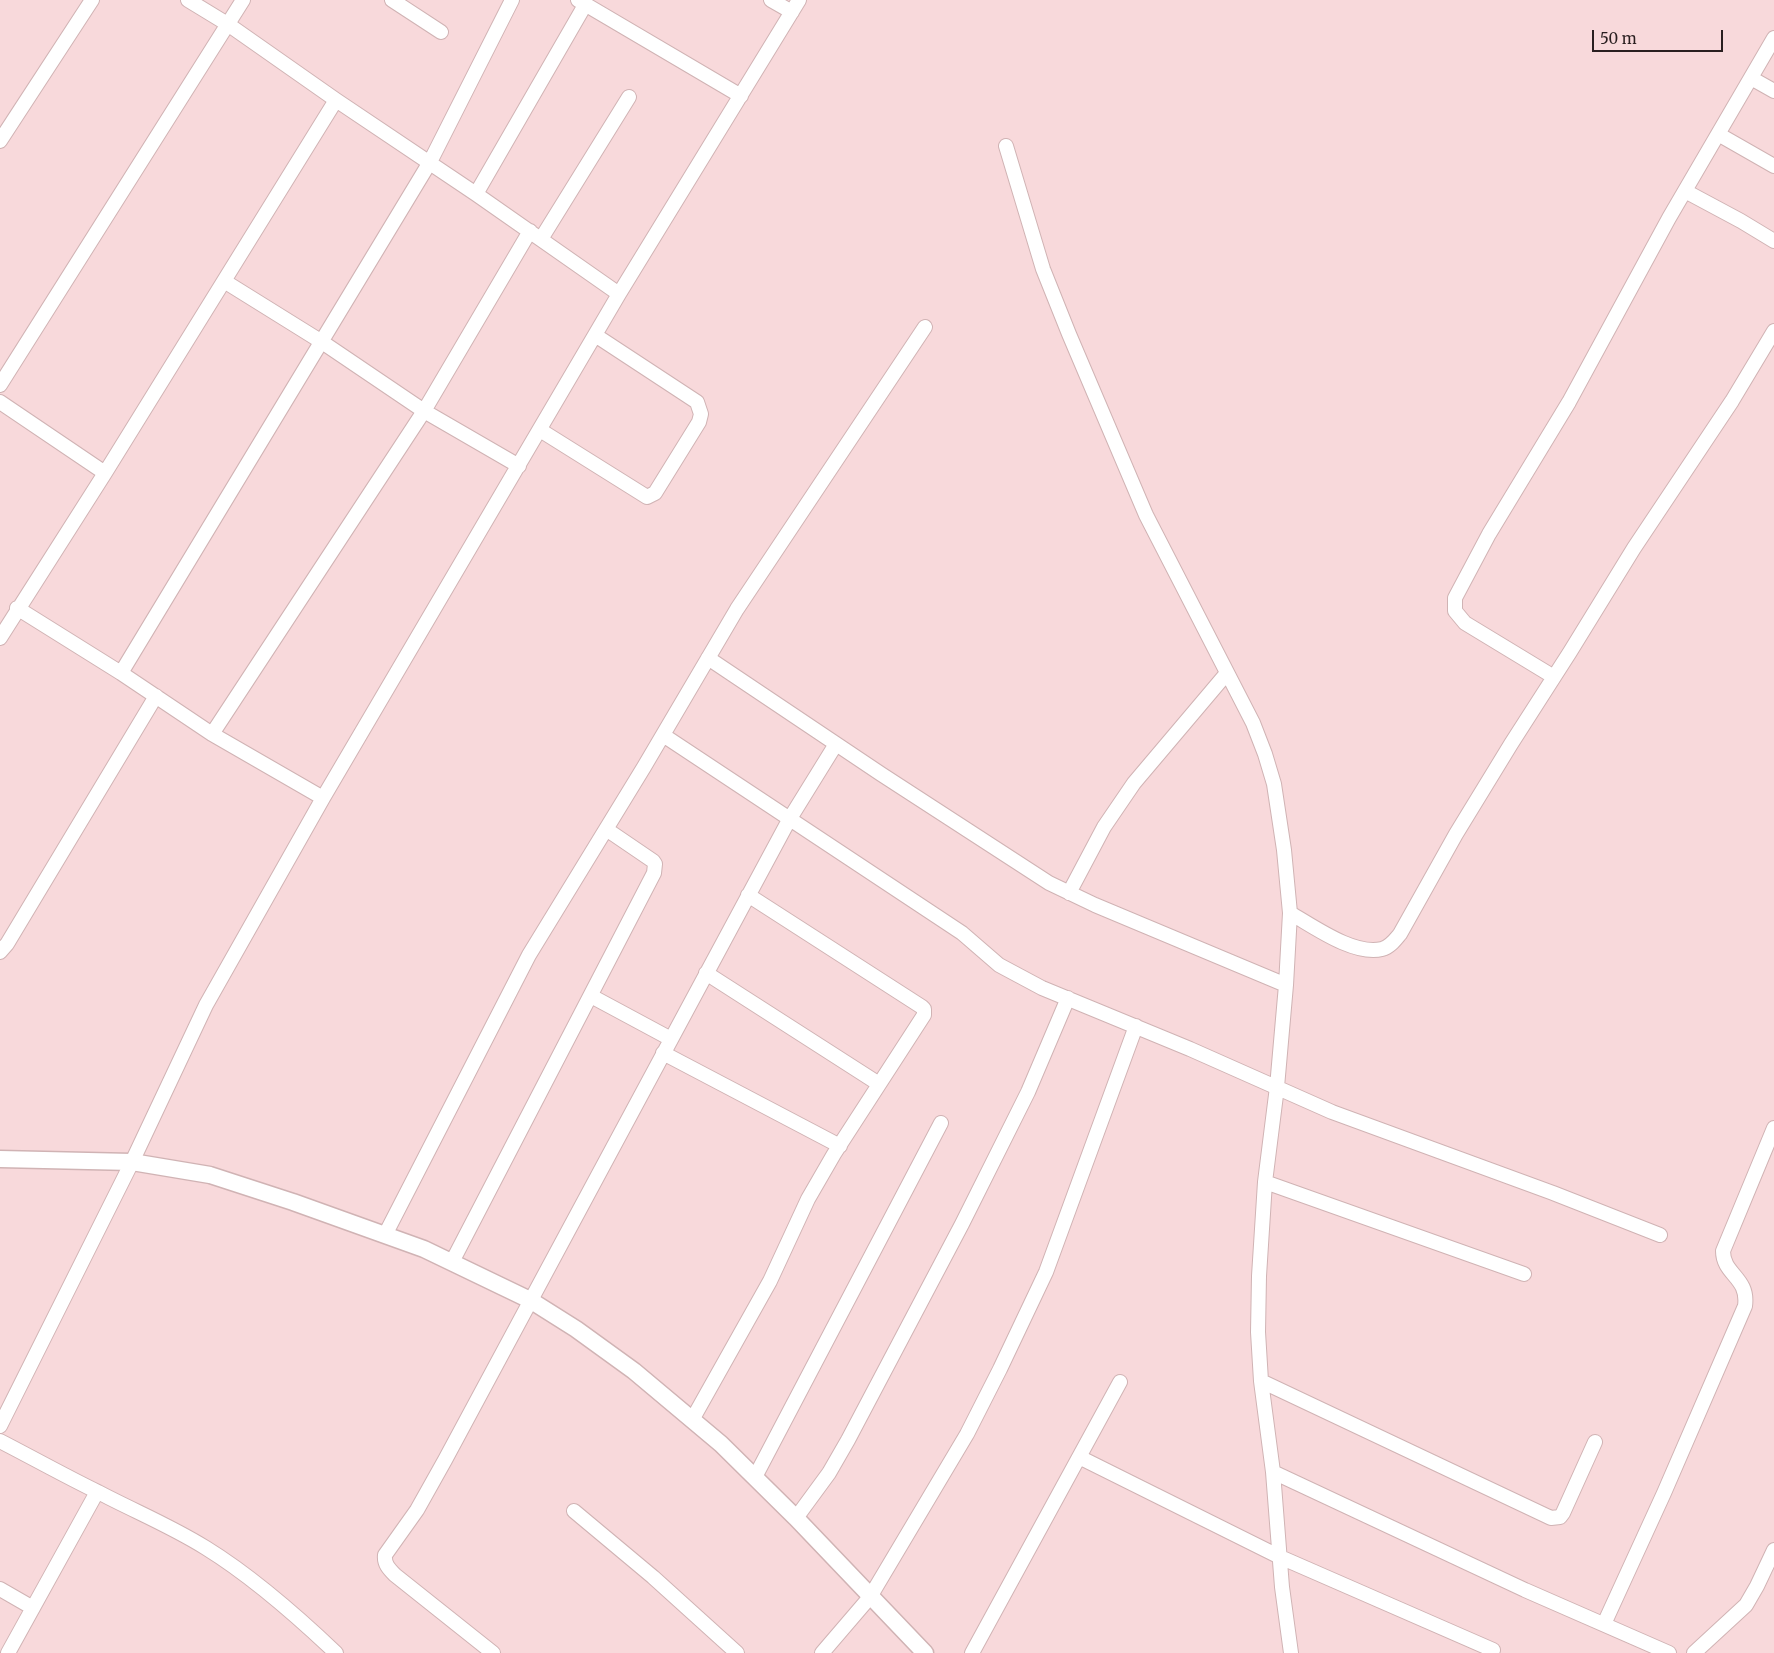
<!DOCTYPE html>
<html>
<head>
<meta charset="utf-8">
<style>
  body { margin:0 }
  #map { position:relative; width:1774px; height:1653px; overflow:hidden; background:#f8d9db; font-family:Merriweather,serif }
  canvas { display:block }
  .scale { position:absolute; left:1592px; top:30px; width:131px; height:22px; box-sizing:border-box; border:2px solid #2a1f20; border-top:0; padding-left:6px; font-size:15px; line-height:18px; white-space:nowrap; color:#2a1f20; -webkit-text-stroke:4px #f8d9db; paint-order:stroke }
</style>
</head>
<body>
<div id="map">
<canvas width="1774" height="1653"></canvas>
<div class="scale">50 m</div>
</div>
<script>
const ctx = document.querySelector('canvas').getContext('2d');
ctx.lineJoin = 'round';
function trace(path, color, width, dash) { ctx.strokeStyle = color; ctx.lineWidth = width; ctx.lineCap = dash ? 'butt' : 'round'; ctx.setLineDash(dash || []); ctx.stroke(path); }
const minor = new Path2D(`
  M188,0L229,25L336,100L476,194L619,294
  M392,0L441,32
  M578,0L741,96
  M771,0L792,12
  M1751,78L1774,91
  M1718,134L1774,166
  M0,141L92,0
  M1006,146L1043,269L1069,334L1146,515L1253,723L1265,754L1274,784L1284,850L1290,913L1286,985L1277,1087L1265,1182L1259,1276L1258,1332L1261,1381L1273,1472L1282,1587L1291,1653
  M1685,191L1741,221L1774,241
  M476,194L585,5
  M541,239L629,97
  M224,281L322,342L424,411L519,466
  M0,385L243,0
  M0,402L105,473
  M540,430L647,497L655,493L699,422L701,414L697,402L595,335
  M17,608L121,673L212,734L323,798
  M0,638L105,473L336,100
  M708,658L881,774L1049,883L1095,905L1286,985
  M121,673L430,162L512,0
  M1554,677L1465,623L1455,611V598L1489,534L1569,402L1669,218L1774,38
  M212,734L424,411L530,231
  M663,735L962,933L999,965L1042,988L1190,1049L1332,1112L1553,1193L1660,1235
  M1069,893L1104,827L1134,783L1227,673
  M1290,913C1313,926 1354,956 1382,949C1390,947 1395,940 1400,934L1456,834L1511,744L1570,652L1634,548L1732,401L1774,331
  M0,952L7,944L156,696
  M706,973L879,1084
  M591,996L671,1039
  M663,1053L840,1146
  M1265,1182L1524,1274
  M385,1235L529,955L644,767L737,609L925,327
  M452,1262L654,873L655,864L653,861L606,829
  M1261,1381L1551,1518L1560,1517L1563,1513L1595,1442
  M692,1420L770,1281L808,1199L834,1154L924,1015V1009L922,1007L748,895
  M0,1426L132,1162L206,1005L323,798L619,294L799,0
  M0,1441C33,1458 65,1476 98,1492C134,1511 171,1526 206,1548C253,1577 296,1615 336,1653
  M1079,1457L1280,1557L1493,1650
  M1273,1472L1525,1590L1669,1653
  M755,1477L941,1123
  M574,1511L653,1577L737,1653
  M796,1518L829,1473L848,1440L962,1224L1028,1092L1068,998
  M0,1589L33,1608
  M1604,1624L1664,1493L1745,1306C1749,1277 1723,1275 1723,1251L1774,1128
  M8,1653L97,1492
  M493,1653L395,1575C389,1569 384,1564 385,1555L417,1510L445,1460L789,820L836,744
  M822,1653L870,1597L967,1434L1000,1369L1046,1272L1136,1026
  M972,1653L1120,1382
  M1694,1653L1746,1605L1757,1586L1774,1550`);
const tertiary = new Path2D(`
  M0,1159L132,1162L210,1175L293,1202L424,1249L530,1300L576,1329L634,1371L721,1444L796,1518L925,1653`);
trace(minor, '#d0b3b4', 16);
trace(tertiary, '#d0b3b4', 19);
trace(minor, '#fff', 14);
trace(tertiary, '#fff', 16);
</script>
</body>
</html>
